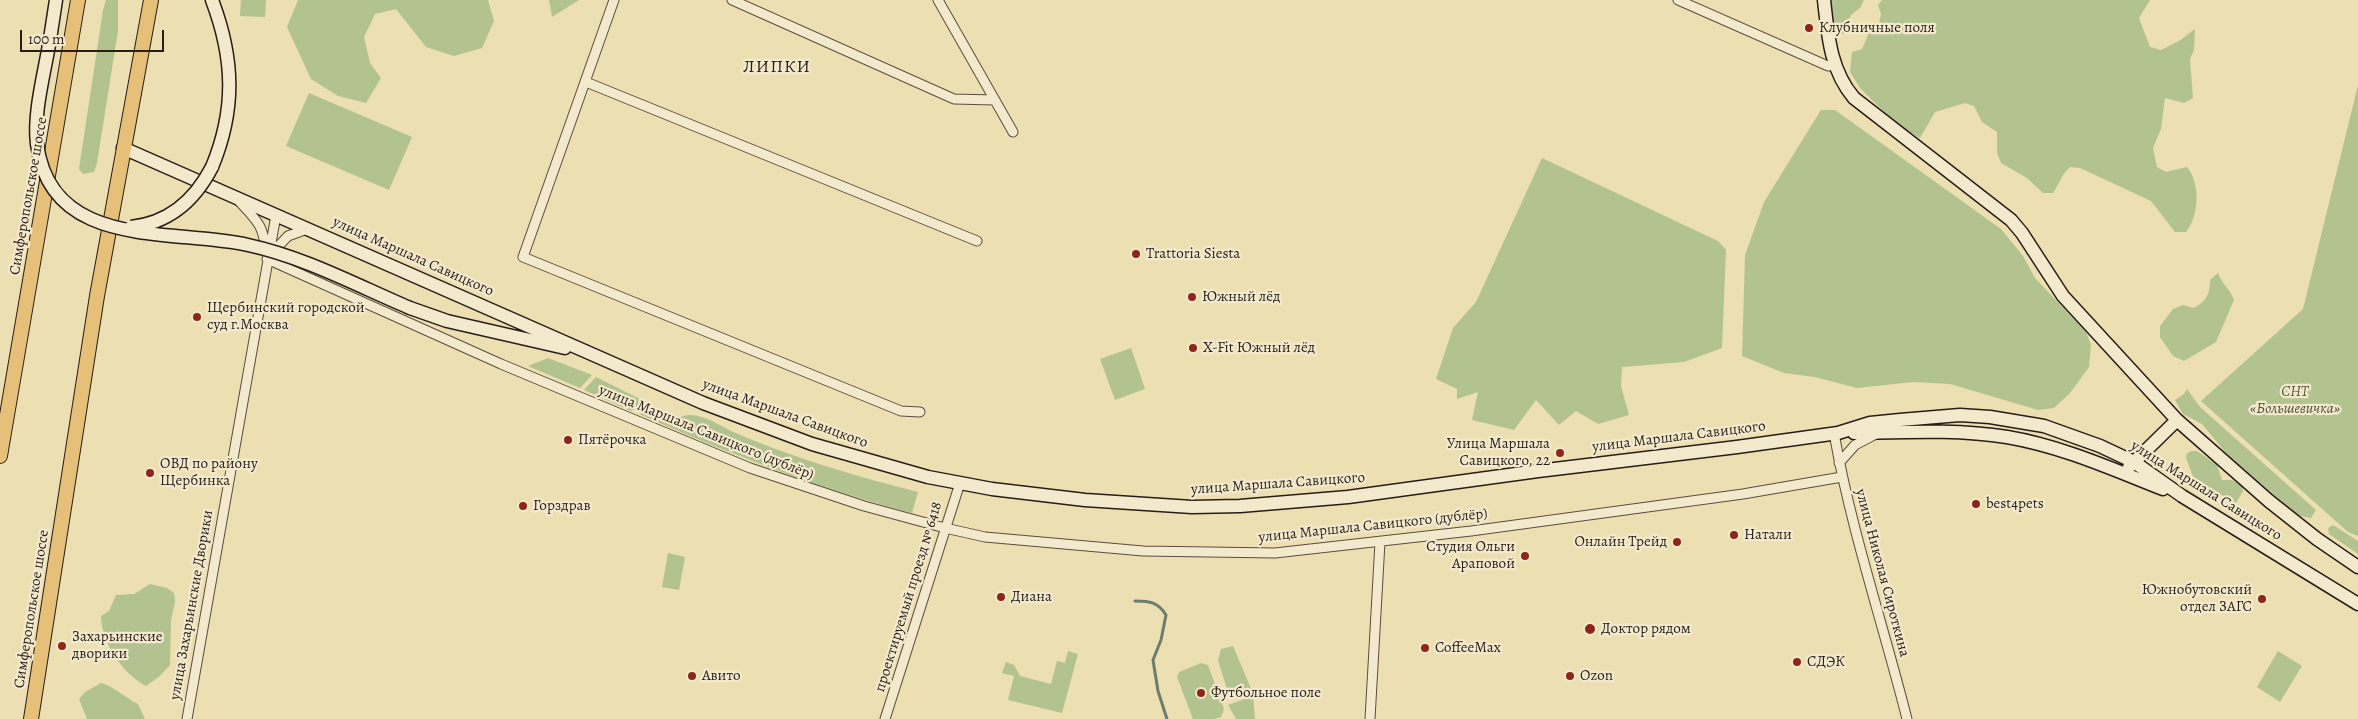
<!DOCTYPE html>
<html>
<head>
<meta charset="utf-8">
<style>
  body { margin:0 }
  #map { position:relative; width:2358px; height:719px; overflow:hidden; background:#ecdfb2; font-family:Alegreya,serif }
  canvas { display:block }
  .scale { position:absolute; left:20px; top:30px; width:144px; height:22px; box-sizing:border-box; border:2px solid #281d17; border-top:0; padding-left:6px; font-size:15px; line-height:18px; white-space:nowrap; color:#281d17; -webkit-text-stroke:4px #f3eacd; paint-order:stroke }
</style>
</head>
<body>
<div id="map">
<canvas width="2358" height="719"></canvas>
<div class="scale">100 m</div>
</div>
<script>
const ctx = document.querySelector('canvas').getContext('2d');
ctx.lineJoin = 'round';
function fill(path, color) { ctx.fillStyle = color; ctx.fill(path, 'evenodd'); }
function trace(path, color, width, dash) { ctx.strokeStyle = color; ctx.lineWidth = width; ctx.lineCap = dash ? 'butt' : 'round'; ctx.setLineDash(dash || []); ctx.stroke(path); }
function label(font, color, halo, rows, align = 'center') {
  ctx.font = font + ' Alegreya,serif'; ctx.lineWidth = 4.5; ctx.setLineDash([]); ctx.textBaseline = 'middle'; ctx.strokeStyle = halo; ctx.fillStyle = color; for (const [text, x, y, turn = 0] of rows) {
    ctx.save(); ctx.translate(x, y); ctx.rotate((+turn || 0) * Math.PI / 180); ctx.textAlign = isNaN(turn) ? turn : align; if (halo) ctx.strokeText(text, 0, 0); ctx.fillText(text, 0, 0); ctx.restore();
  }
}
fill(new Path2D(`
  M106,0H118V31L97,163L94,172L83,174L79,169L103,10Z
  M241,0H266L265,17L240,16Z
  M298,0H488L494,21L482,48L454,56L426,47L396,9L375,14L364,37L370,63L381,78L366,103L338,96L311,79L287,27Z
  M549,0H579L552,17Z
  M1831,0H1864L1860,8L1851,15L1844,34L1834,33Z
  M1882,0H2150L2139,18L2150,47L2161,50L2179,41L2195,29L2194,50L2190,59L2193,98L2184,103L2165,98L2161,129L2153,148L2157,167L2166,172L2187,167C2201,184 2199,216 2186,232H2175L2151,201L2080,168L2070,167C2061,175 2060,183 2053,193H2043L2027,178L2001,163L1997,153V132L1982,122L1974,106L1965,103L1935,112L1920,138L1896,124L1860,88L1850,72L1852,52L1862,49L1870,30L1879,24L1881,14L1878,5Z
  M2358,85V536L2348,532L2201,401L2303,309Z
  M309,93L412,137L389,190L286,146Z
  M1821,110H1835L2001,229L2023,256L2035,278L2086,332L2091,345L2089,367L2070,393L2054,408L2038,410L1950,384L1913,382L1857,388L1815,377L1784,373L1742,356L1745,255L1764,202Z
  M1542,158L1718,241L1726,250L1722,348L1684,362L1622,367L1621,386L1629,415L1598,424L1576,411L1559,425L1536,400L1514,430L1472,420L1478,392L1457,399V389L1436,379L1453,328L1476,302Z
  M2218,273C2222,284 2230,289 2234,300L2216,342L2184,361L2173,356L2160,337V326L2173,309L2183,305L2194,308C2206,301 2210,295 2210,280Z
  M1131,348L1145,389L1115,400L1100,359Z
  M548,358L592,375L580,388L528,366Z
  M596,377L648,403L631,411L584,390Z
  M2187,389L2200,407L2316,510L2311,518L2300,516L2291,510L2226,453L2202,424L2183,414L2175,400L2184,394Z
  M652,407L681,417C696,410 717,424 731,431C790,457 855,476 918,492L912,513C817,488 728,453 639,414Z
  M2192,451H2197L2217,465L2222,480H2232L2242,486L2243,491L2236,503L2194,479L2186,458L2187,453Z
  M2333,525L2358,541V554L2329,534L2328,528Z
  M668,553L685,557L679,590L662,587Z
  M150,584L167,588L174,593L175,602L171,620L170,665L160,676L146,686C123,674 101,642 101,616L109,611L116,595L134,594Z
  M1233,646L1252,691L1230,699L1218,660L1221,649Z
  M1068,651L1078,654L1062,713L1008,700L1014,676L1002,673L1006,662L1014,665L1020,676L1051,684L1057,661L1065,663Z
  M2278,651L2302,666L2280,702L2257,687Z
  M1201,663L1208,665L1224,709L1221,717L1215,719H1193L1177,677L1179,672Z
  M101,683C114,686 125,698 138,704L145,719H87L79,699L85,692Z
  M1253,696L1255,719H1236L1228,705Z`), '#b3c38f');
trace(new Path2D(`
  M1135,601C1150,601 1158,602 1166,615L1161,640L1153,660L1158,691L1167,719`), '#6c7d70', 3);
const street = new Path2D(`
  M614,0L523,257L901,411L920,412
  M732,0L954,99L995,100
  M938,0L1013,132
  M1678,0L1828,66L1835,65
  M586,82L977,241
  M239,201C257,221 263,224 266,251
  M270,255L288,236L307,229
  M267,259L501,364L750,468L864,506L945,528L985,537L1143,551L1275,553L1471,531L1743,494L1842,477
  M1834,433C1851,530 1883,624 1907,719
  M1839,463L1855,445L1876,434
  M187,719L276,215
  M885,719L960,483
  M1370,719L1380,542`);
const secondary = new Path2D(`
  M212,0C234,58 236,109 212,167
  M1824,0C1828,35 1830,70 1854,98L2011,220L2022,233L2063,296L2177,420L2269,501L2317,539L2358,567
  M50,39L56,0
  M123,148L703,403L812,444L928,477L992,489L1085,500L1192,507L1240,506L1348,497L1538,471L1737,447L1838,433L1870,423L1900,420L1960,415L1990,417L2044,426L2100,446L2134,462L2182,496L2358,604
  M410,308L447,321L565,348
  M1854,433C1906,432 1956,429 2007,437C2061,446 2112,469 2163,489
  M2129,467L2177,420`);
const primary = new Path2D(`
  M0,456L78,0
  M31,719L97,296L151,0`);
trace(street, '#594e3e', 11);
trace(secondary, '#281d17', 15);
trace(primary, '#281d17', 16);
trace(street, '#f3eacd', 9);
trace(secondary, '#f3eacd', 12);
trace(primary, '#e6c079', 14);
const secondaryBridge = new Path2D(`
  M50,39C45,71 33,113 37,144C51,251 173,228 248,245C304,257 358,286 410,308
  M131,227C169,223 195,200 212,167`);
trace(secondaryBridge, '#281d17', 15, []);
trace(secondaryBridge, '#f3eacd', 12);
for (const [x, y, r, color] of [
  [1809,28,5,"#8f2418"],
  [1136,254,5,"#8f2418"],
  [1192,297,5,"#8f2418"],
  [197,317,5,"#8f2418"],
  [1193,348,5,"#8f2418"],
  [568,440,5,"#8f2418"],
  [1560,453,5,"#8f2418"],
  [150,473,5,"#8f2418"],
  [1976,504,5,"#8f2418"],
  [523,506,5,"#8f2418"],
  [1734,535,5,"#8f2418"],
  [1677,542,5,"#8f2418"],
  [1525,556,5,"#8f2418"],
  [1001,597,5,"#8f2418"],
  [2262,599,5,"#8f2418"],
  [1590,629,6,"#8f2418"],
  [62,646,5,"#8f2418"],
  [1425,648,5,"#8f2418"],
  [1797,662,5,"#8f2418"],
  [692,676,5,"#8f2418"],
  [1570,676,5,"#8f2418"],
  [1201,693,5,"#8f2418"]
]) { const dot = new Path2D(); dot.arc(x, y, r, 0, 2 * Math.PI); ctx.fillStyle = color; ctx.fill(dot); trace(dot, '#f3eacd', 2); }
label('15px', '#281d17', '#f3eacd', [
  ["Клубничные поля",1819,28],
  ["Trattoria Siesta",1146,254],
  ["Южный лёд",1202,297],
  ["Щербинский городской",207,308],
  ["суд г.Москва",207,325],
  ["X-Fit Южный лёд",1203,348],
  ["Пятёрочка",578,440],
  ["Улица Маршала",1550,444,"right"],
  ["Савицкого, 22",1550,461,"right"],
  ["ОВД по району",160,464],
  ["Щербинка",160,481],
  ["best4pets",1986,504],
  ["Горздрав",533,506],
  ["Натали",1744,535],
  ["Онлайн Трейд",1667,542,"right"],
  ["Студия Ольги",1515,547,"right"],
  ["Араповой",1515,564,"right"],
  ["Южнобутовский",2252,590,"right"],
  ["отдел ЗАГС",2252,607,"right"],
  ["Диана",1011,597],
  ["Доктор рядом",1601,629],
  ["Захарьинские",72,637],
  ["дворики",72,654],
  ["CoffeeMax",1435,648],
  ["СДЭК",1807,662],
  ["Авито",702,676],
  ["Ozon",1580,676],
  ["Футбольное поле",1211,693]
], 'left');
label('15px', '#281d17', '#f3eacd', [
  ["Симферопольское шоссе",29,196,-80],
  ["улица Маршала Савицкого",413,257,24],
  ["улица Маршала Савицкого",785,414,20],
  ["улица Маршала Савицкого (дублёр)",706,433,22],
  ["улица Маршала Савицкого",1679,437,-7],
  ["улица Маршала Савицкого",1278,484,-4],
  ["улица Маршала Савицкого",2206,491,32],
  ["улица Маршала Савицкого (дублёр)",1373,526,-6],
  ["улица Николая Сироткина",1882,573,75],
  ["проектируемый проезд № 6418",909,597,-73],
  ["улица Захарьинские Дворики",192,605,-80],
  ["Симферопольское шоссе",32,609,-81]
]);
label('italic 15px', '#524f3b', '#f3eacd', [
  ["СНТ",2295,392],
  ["«Большевичка»",2295,409]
]);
ctx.letterSpacing = '1px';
label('18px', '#281d17', '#f3eacd', [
  ["ЛИПКИ",777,68]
]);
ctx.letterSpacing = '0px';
</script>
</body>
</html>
